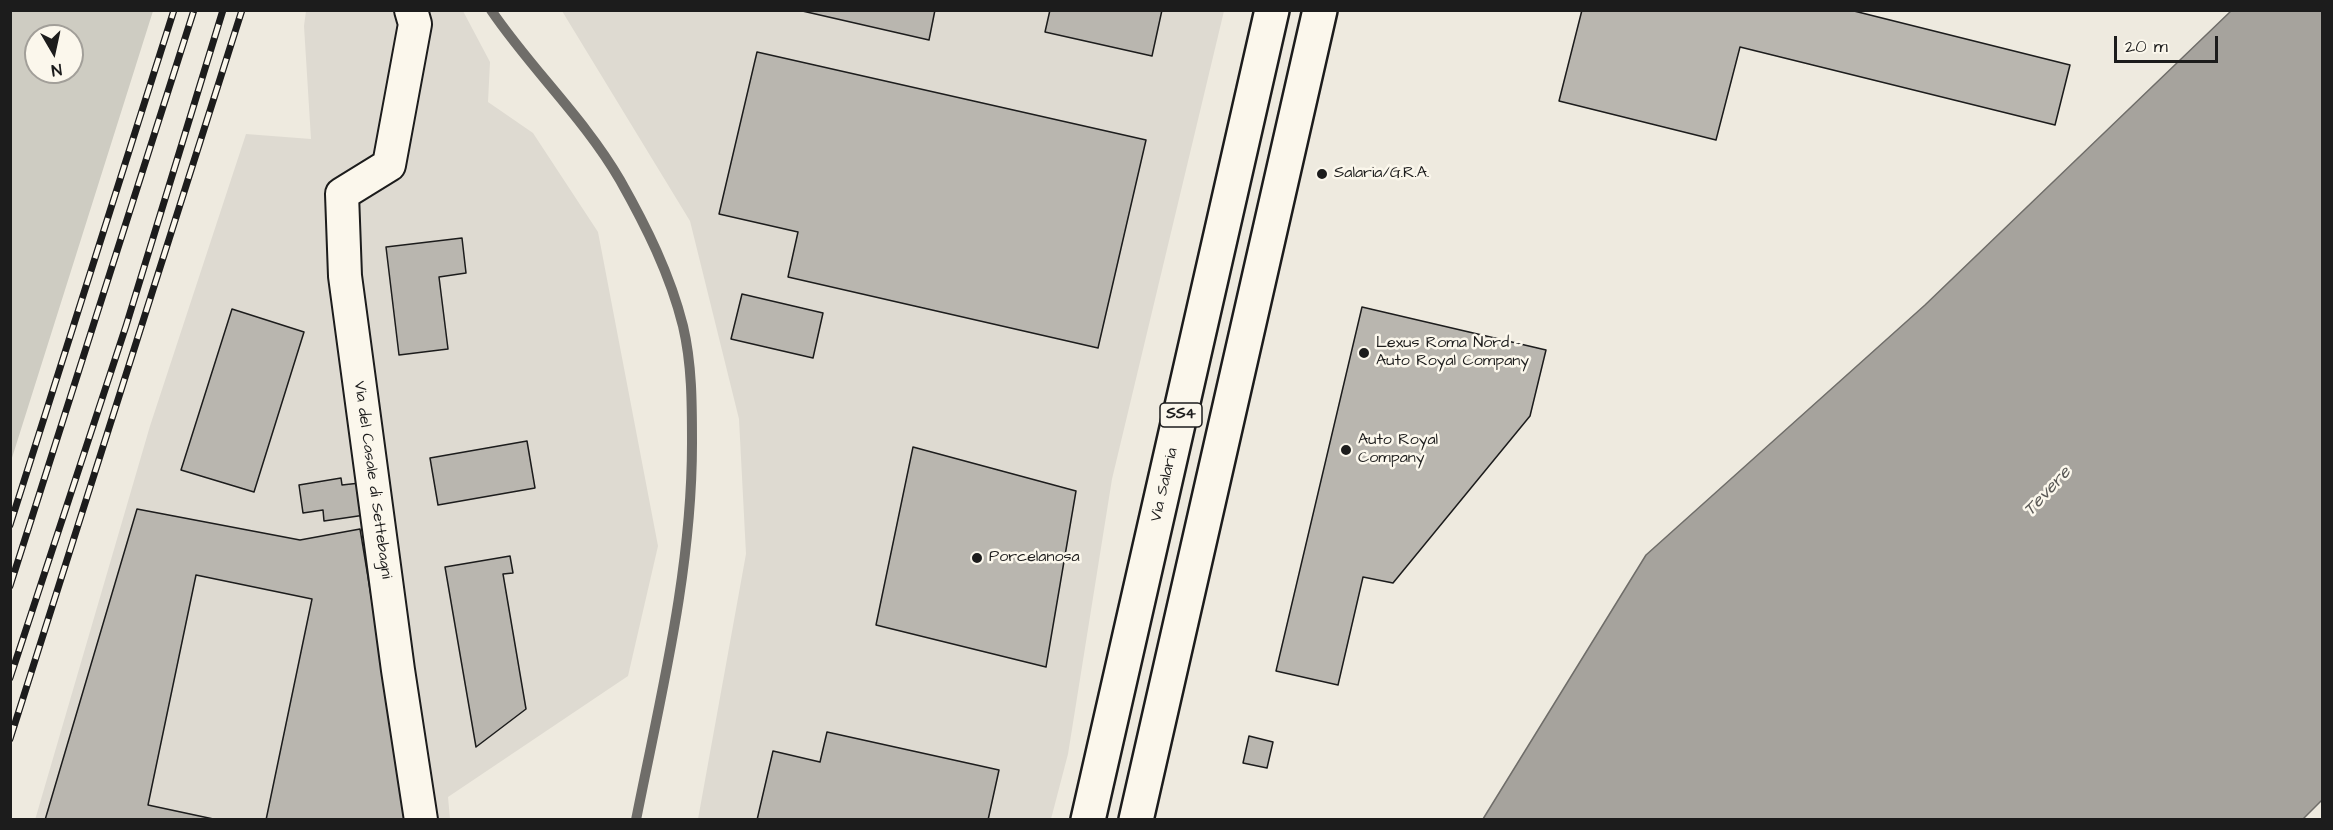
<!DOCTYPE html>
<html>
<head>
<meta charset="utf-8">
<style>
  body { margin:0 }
  #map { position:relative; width:2333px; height:830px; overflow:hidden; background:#eeeadf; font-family:"Architects Daughter",sans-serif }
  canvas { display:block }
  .frame { position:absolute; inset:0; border:12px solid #1c1c1c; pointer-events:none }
  .north { position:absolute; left:24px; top:24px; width:60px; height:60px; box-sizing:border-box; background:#fbf7ec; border:2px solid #a29f99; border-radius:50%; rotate:171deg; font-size:16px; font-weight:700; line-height:24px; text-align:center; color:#1c1c1c }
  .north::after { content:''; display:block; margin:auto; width:21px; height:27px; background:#1c1c1c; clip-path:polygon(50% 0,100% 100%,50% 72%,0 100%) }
  .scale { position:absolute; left:2114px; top:36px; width:104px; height:27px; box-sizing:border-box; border:3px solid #1c1c1c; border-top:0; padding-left:8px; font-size:18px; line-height:21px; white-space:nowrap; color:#1c1c1c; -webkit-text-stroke:4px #fbf7ec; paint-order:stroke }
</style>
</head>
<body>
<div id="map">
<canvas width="2333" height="830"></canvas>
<div class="frame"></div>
<div class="north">N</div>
<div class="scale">20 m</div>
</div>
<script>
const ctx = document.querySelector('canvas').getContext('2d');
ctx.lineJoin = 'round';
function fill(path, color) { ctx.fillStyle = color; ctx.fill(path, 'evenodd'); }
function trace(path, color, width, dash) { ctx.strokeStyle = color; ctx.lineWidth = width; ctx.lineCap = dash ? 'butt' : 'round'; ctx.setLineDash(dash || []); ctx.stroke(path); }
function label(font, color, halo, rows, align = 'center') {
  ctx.font = font + ' "Architects Daughter",sans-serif'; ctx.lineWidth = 5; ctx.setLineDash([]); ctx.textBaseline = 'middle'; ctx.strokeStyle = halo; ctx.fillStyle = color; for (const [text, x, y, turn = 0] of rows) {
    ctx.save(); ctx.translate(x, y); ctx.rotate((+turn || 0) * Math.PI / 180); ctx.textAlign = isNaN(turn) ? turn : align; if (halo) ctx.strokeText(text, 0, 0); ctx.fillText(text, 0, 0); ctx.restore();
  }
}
fill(new Path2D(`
  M306,11H463L490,62L488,102L533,133L598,232L658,546L628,676L448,797L450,819L35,820L150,426L246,134L311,139L304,26Z
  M562,11H1224L1112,479L1068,754L1051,819H698L746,554L739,419L690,221Z`), '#dedad1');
fill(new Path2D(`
  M11,10L153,11L11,461L10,11ZM36,36H72V72H36Z`), '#ceccc2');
const water = new Path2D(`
  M2231,11H2322V800L2302,820L1483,819L1646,555L1925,305Z`);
fill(water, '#a6a39d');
trace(water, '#6f6d69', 1.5);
trace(new Path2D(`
  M491,10C531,69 584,118 620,180C646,226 670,274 683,326C692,364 692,404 692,443C692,571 661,694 636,820`), '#6f6d69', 10);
const building = new Path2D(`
  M798,10H935L929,40Z
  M1050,10H1162L1152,56L1045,32Z
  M1582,10H1850L2070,65L2055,125L1740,47L1716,140L1559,101Z
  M757,52L1146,140L1098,348L788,277L798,232L719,214Z
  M462,238L466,273L439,277L448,349L399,355L386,247Z
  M742,294L823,313L813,358L731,339Z
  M1362,307L1546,350L1530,416L1393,583L1363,577L1338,685L1276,671Z
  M232,309L304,332L254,492L181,470Z
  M527,441L535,488L438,505L430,458Z
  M913,447L1076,491L1046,667L876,625Z
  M341,478L342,485L360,483L365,515L324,521L323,510L303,513L299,485Z
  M137,509L300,540L360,529L408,820H45Z
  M510,556L513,573L503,574L526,709L476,747L445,567Z
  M196,575L312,599L266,820H218L148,805Z
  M827,732L999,770L988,820H757L773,751L820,762Z
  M1249,736L1273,742L1267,768L1243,763Z`);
fill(building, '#b9b6af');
trace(building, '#1c1c1c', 1.5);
const street = new Path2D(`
  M411,10L415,24L389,165L342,194L345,276L398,670L421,820`);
const primary = new Path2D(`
  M1088,820L1272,10
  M1136,820L1320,10`);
trace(street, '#1c1c1c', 36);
trace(primary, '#1c1c1c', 38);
trace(street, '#fbf7ec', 32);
trace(primary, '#fbf7ec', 33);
const rail = new Path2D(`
  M10,525L174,10
  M10,586L194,10
  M10,678L126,326L223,10
  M10,739L242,10`);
trace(rail, '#1c1c1c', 7);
trace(rail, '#fbf7ec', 4.5, [14]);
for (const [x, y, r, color] of [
  [1322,174,6,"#1c1c1c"],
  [1364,353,6,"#1c1c1c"],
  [1346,450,6,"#1c1c1c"],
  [977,558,6,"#1c1c1c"]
]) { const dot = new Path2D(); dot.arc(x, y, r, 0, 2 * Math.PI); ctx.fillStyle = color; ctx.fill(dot); trace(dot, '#fbf7ec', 2); }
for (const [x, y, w] of [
  [1181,415,42]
]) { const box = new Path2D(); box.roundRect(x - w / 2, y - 12, w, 24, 4.5); ctx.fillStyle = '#fbf7ec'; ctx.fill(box); trace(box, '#1c1c1c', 1.5); }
label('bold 15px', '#1c1c1c', null, [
  ["SS4",1181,415]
]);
label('16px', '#1c1c1c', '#fbf7ec', [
  ["Salaria/G.R.A.",1334,174],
  ["Lexus Roma Nord -",1376,344],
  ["Auto Royal Company",1376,362],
  ["Auto Royal",1358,441],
  ["Company",1358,459],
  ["Porcelanosa",989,558]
], 'left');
label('16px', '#1c1c1c', '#fbf7ec', [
  ["Via del Casale di Settebagni",372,480,82],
  ["Via Salaria",1165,485,-77]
]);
label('italic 18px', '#5a5956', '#fbf7ec', [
  ["Tevere",2048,492,-47]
]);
</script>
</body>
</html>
